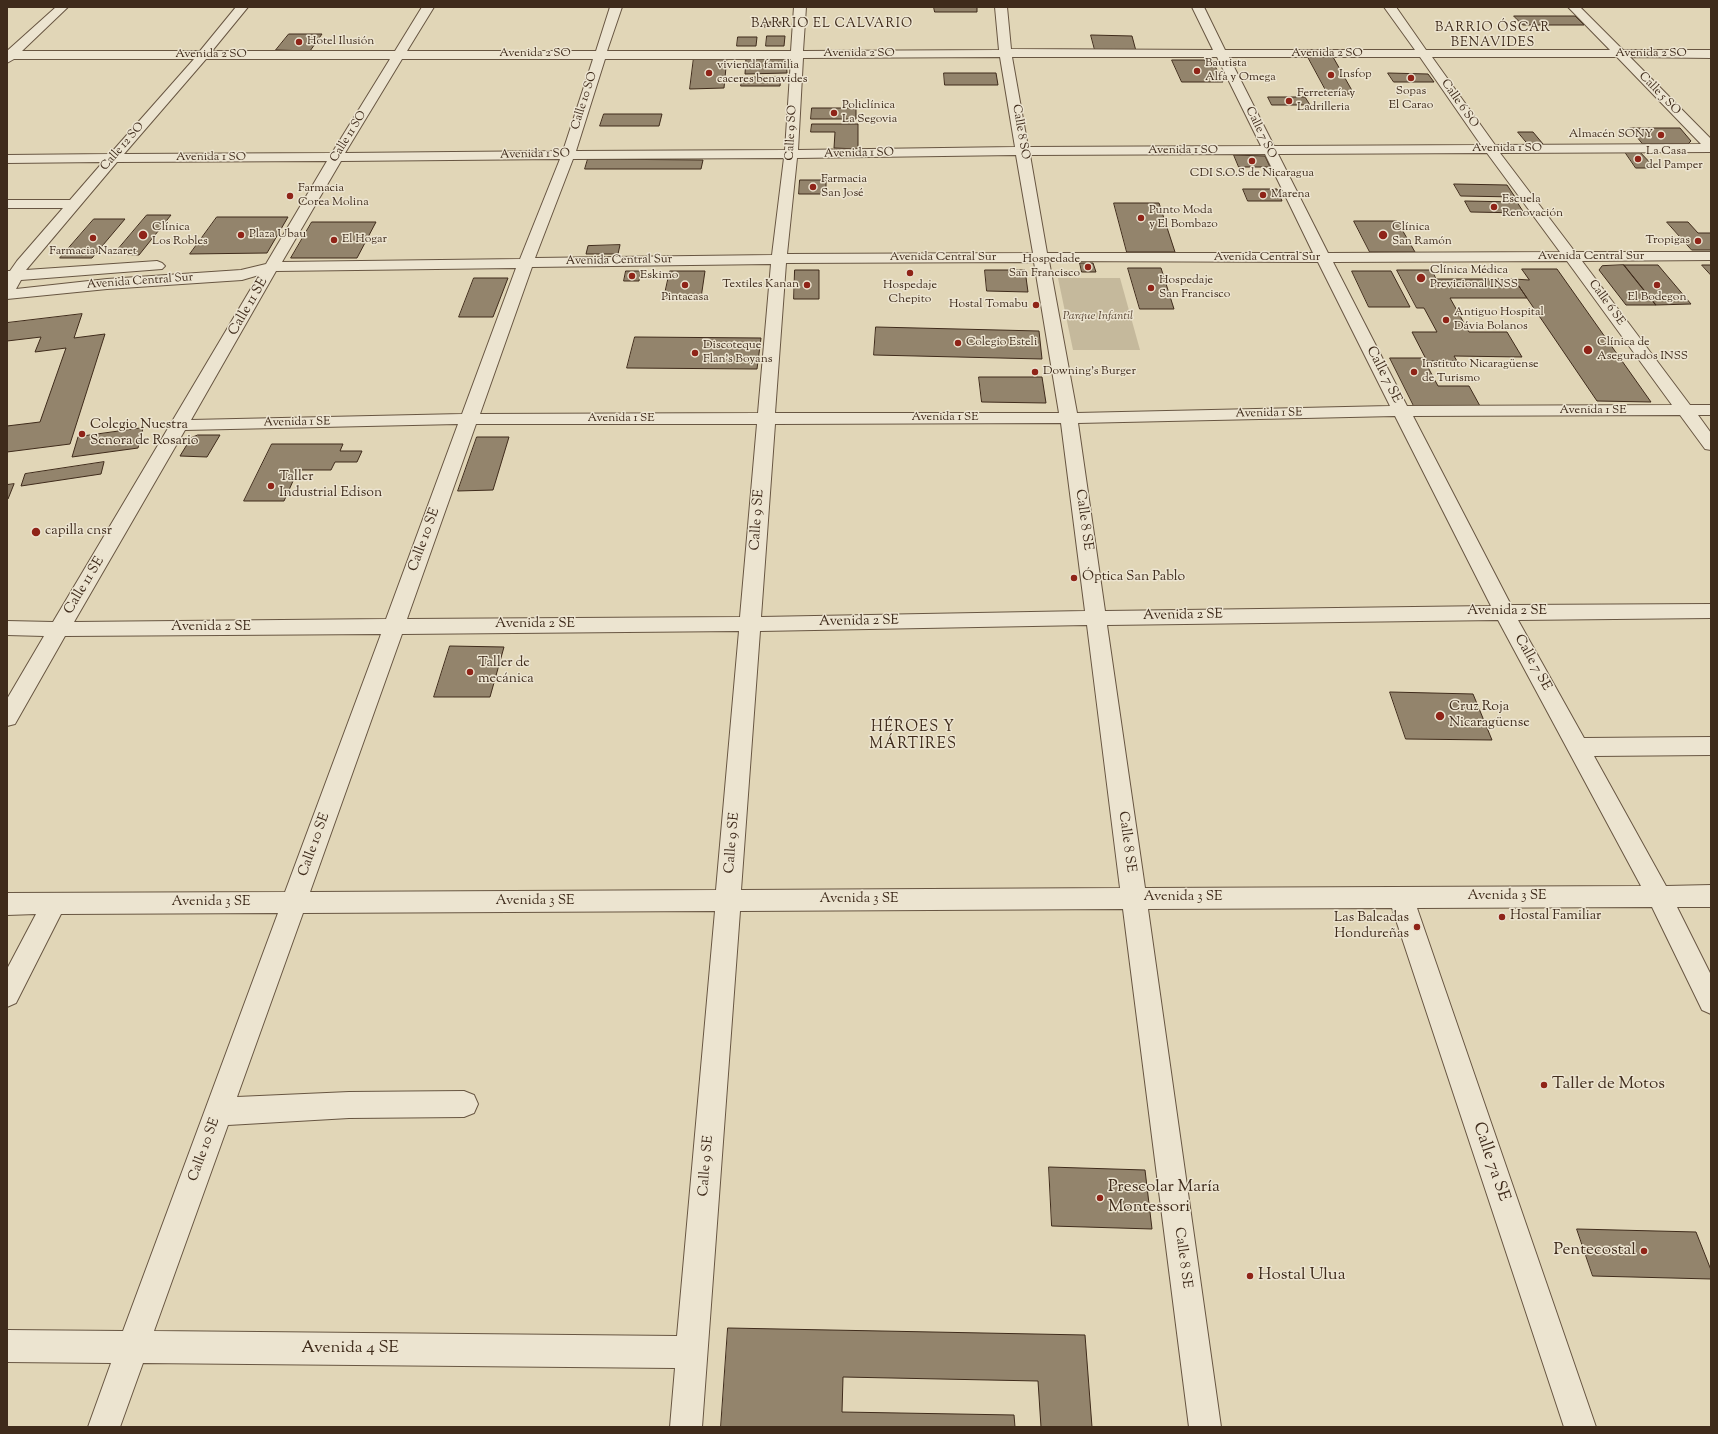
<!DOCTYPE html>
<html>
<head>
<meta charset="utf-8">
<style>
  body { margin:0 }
  #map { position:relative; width:1718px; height:1434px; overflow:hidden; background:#e1d6b7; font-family:"Sorts Mill Goudy",serif }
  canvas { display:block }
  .frame { position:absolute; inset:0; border:8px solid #3f2b1b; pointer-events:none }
</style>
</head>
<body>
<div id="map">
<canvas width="1718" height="1434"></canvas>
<div class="frame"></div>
</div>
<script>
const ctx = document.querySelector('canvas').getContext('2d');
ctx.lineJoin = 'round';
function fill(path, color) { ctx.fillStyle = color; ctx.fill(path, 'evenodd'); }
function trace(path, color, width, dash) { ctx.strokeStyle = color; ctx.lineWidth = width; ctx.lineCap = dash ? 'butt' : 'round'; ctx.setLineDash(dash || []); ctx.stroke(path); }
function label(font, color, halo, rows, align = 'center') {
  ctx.font = font + ' "Sorts Mill Goudy",serif'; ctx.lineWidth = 3; ctx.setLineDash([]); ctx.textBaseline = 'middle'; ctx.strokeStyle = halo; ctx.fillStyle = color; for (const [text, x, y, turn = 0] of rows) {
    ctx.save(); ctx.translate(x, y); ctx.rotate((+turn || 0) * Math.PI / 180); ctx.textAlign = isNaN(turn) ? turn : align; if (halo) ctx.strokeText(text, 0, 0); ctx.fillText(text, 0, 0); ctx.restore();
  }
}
fill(new Path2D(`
  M1058,278H1120L1140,350H1073Z`), '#c5b99c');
const building = new Path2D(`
  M934,7H977V12H935Z
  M1514,16H1575L1584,25H1523Z
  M762,22H783L782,27H762Z
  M289,34H322L310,51L276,50Z
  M1091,35L1132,36L1136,51L1095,50Z
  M767,36H785L784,46H766Z
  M738,37H757L756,46H737Z
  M694,57H727L724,88L690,89Z
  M786,57L787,73L745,74L746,58Z
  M1308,57H1333L1354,94H1328Z
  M1172,60H1212L1223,82H1182Z
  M944,73H996L998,85H945Z
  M1388,73L1428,74L1434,82H1394Z
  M743,77H781L780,86H741Z
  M1268,97H1305L1310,105H1272Z
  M812,108H856V119H811Z
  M604,114H662L659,126H600Z
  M812,124H858V149L834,148L835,132H811Z
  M1630,128H1680L1691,141L1688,144H1643Z
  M1518,132H1533L1543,144H1528Z
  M1623,149L1638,150L1655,168H1636Z
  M1234,155L1265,156L1270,167H1239Z
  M588,159L703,160L701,169H585Z
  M800,180H826V194H799Z
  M1454,184L1507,185L1515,197L1461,196Z
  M1243,189H1277L1282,201H1248Z
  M1465,201L1517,202L1524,213L1471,212Z
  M1114,203H1159L1175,252H1127Z
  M147,215H171L139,255L114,254Z
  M217,217H288L267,253L190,254Z
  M94,219H125L92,258H60Z
  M1354,221H1397L1415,252H1370Z
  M312,222H376L357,258H291Z
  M1667,222H1688L1698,233H1711V250H1692Z
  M620,245L618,254H586L588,246Z
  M1080,263H1093L1096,272H1082Z
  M1624,265L1656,305H1626L1599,270L1602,266Z
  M1624,265H1658L1691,304L1656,305Z
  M1702,265H1711V275Z
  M1128,268H1161L1174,309H1140Z
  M1522,269H1557L1651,402L1597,401L1514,279L1529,280Z
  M795,270H819V299H794Z
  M985,270H1025L1028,292L987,291Z
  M1397,270H1432L1436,279H1514L1527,298H1450L1469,332H1507L1522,357L1454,356L1457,361H1427L1412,332H1437L1424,308H1417Z
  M626,271H641L639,281H624Z
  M670,271H705L701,298H664Z
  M1352,271H1391L1410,307H1369Z
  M474,278H508L493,317H459Z
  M82,314L74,338L105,334L70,444L7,452V426L40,422L66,348L35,352L41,337L7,341V323Z
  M876,327L1039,331L1042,359L874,355Z
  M635,337L761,338L757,369L627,368Z
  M1390,358H1423L1438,386H1469L1480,406H1414Z
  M979,377H1042L1046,403L982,402Z
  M143,428L138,448L72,457L78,437Z
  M198,435H220L207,457L180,456L191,438Z
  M477,437H509L493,490L458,491Z
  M272,444H343L340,451H362L357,462H335L331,470H298L284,501H244Z
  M104,462L101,474L21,486L25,474Z
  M14,484L8,499H7V485Z
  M450,646L504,647L490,697H434Z
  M1390,692L1473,694L1492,740L1406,739Z
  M1049,1167L1145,1170L1152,1229L1052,1226Z
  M1577,1229L1696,1232L1711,1270V1279L1593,1276Z
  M728,1328L1085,1335L1092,1427H1041L1038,1381L843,1377L842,1412L1014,1415L1015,1427H721Z`);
fill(building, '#93846c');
trace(building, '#3f2b1b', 1);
const minor = new Path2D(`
  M56,7H68L22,51H200L236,7H248L212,51H395L422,7H434L407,51H596L610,7H622L607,51H791L794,7H806L803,51L999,50L995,7H1007L1011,49L1213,50L1192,7H1204L1225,50H1415L1384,7H1396L1426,50H1610L1568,7H1580L1623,50H1711V58L1630,57L1711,139V152L1500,153L1575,252H1711V260L1582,261L1690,405H1711V415H1698L1711,433V450L1705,449L1680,415L1413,416L1511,605L1711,604V618L1518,620L1584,738L1711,737V755L1594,756L1666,886L1711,885V907H1677L1711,975V1014L1702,1010L1652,907L1417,908L1596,1427H1564L1392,908L1148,909L1221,1427H1189L1123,909L740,911L702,1427H670L675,1368L143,1363L120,1427H88L111,1363L7,1362V1330L123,1331L278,913L61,914L16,1003L7,1007V969L36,914L7,915V893L285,892L381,634L65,636L15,724L7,726V699L44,636L7,635V621L53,622L259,275L242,280L107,289L7,299V271H10L17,261L63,208H7V200H70L103,162L7,163V155L110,154L194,59H14L7,63V51ZM1000,57L1015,147L798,150L803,58ZM1012,57H1217L1261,146L1028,147ZM1229,57H1420L1481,145L1274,146ZM1432,57H1617L1701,144L1495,145ZM206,59H390L332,153L124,154ZM402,59H593L563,151L345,153ZM605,59H791L785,150L576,151ZM1487,153L1560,252L1328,253L1278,154ZM1265,154L1313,253H1047L1030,155ZM1016,155L1033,253L787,254L797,158ZM784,158L772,255L535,258L573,159ZM560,159L520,259L282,262L341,161ZM327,161L266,264L241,270L107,279L16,289L21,280L162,269L165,266L162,263L157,261L26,270L117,162ZM1049,261L1318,262L1390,406L1077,413ZM1567,261L1672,405L1407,406L1333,262ZM1034,262L1059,413H775L786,263ZM771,264L758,413L480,414L532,267ZM516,268L462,414L191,420L276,271ZM1395,416L1491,606L1105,611L1078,423ZM1061,423L1085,611L761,617L775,424ZM458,424L386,619L74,622L185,430ZM476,424H757L740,617L407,619ZM1498,620L1641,886L1145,888L1107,625ZM1087,625L1120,888L741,890L760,631ZM739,631L716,890L310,892L402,634ZM715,911L677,1336L154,1331L228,1125L349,1118L464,1117L474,1113L478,1104L474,1095L464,1091L349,1092L237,1097L303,913Z`);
trace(minor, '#685642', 2);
fill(minor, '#ece4d0');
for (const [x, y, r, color] of [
  [299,42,4,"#8f2418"],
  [1197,71,4,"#8f2418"],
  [709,73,4,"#8f2418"],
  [1331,75,4,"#8f2418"],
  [1411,78,4,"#8f2418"],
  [1289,101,4,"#8f2418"],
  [834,113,4,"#8f2418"],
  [1661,135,4,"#8f2418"],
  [1638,159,4,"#8f2418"],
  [1252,161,4,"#8f2418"],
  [813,187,4,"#8f2418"],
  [1263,195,4,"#8f2418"],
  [290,196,4,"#8f2418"],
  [1494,207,4,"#8f2418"],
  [1141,218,4,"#8f2418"],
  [143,235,5,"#8f2418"],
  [241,235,4,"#8f2418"],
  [1383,235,5,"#8f2418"],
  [93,238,4,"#8f2418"],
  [334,240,4,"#8f2418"],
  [1698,241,4,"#8f2418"],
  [1088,267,4,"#8f2418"],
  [910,273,4,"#8f2418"],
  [632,276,4,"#8f2418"],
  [1421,278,5,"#8f2418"],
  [685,285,4,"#8f2418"],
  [807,285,4,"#8f2418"],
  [1657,285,4,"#8f2418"],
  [1151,288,4,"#8f2418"],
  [1036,305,4,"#8f2418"],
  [1446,320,4,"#8f2418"],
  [958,343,4,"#8f2418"],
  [1588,350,5,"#8f2418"],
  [695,353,4,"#8f2418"],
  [1035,372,4,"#8f2418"],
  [1414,372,4,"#8f2418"],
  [82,434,4,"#8f2418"],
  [271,486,4,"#8f2418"],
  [36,532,5,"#8f2418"],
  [1074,578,4,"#8f2418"],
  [470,672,4,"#8f2418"],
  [1440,716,5,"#8f2418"],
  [1502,917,4,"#8f2418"],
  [1417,927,4,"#8f2418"],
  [1544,1085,4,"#8f2418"],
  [1100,1198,4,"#8f2418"],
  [1644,1251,4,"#8f2418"],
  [1250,1276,4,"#8f2418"]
]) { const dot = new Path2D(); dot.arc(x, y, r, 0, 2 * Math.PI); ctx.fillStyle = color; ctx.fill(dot); trace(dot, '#ece4d0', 1.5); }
label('12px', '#3f2b1b', '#ece4d0', [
  ["Hotel Ilusión",307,42],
  ["Bautista",1205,64],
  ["Alfa y Omega",1205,78],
  ["vivienda familia",717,66],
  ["caceres benavides",717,80],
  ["Insfop",1339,75],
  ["Sopas",1411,92,"center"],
  ["El Carao",1411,106,"center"],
  ["Ferretería y",1297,94],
  ["Ladrilleria",1297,108],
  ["Policlínica",842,106],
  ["La Segovia",842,120],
  ["Almacén SONY",1653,135,"right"],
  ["La Casa",1646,152],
  ["del Pamper",1646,166],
  ["CDI S.O.S de Nicaragua",1252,174,"center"],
  ["Farmacia",821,180],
  ["San José",821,194],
  ["Farmacia",298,189],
  ["Corea Molina",298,203],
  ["Marena",1271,195],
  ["Escuela",1502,200],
  ["Renovación",1502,214],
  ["Punto Moda",1149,211],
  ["y El Bombazo",1149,225],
  ["Clínica",152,228],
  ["Los Robles",152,242],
  ["Clínica",1392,228],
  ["San Ramón",1392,242],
  ["Plaza Ubau",249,235],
  ["El Hogar",342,240],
  ["Tropigas",1690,241,"right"],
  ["Farmacia Nazaret",93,252,"center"],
  ["Hospedade",1080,260,"right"],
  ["San Francisco",1080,274,"right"],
  ["Clínica Médica",1430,271],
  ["Previcional INSS",1430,285],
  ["Eskimo",640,276],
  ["Hospedaje",1159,281],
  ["San Francisco",1159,295],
  ["Textiles Kanan",799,285,"right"],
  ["Hospedaje",910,286,"center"],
  ["Chepito",910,300,"center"],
  ["Pintacasa",685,298,"center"],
  ["El Bodegon",1657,298,"center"],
  ["Hostal Tomabu",1028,305,"right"],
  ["Antiguo Hospital",1454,313],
  ["Dávia Bolanos",1454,327],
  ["Colegio Esteli",966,343],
  ["Clínica de",1597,343],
  ["Asegurados INSS",1597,357],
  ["Discoteque",703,346],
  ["Flan's Boyans",703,360],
  ["Instituto Nicaragüense",1422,365],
  ["de Turismo",1422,379],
  ["Downing's Burger",1043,372]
], 'left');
label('12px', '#3f2b1b', '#ece4d0', [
  ["Avenida 2 SO",535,54],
  ["Avenida 2 SO",859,54],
  ["Avenida 2 SO",1327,54],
  ["Avenida 2 SO",1651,54],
  ["Avenida 2 SO",211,55],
  ["Calle 5 SO",1659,94,46],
  ["Calle 10 SO",585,101,-72],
  ["Calle 6 SO",1459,104,55],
  ["Calle 8 SO",1020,132,80],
  ["Calle 9 SO",792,133,-87],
  ["Calle 7 SO",1260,133,64],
  ["Calle 11 SO",349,137,-58],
  ["Calle 12 SO",123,147,-49],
  ["Avenida 1 SO",1507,149],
  ["Avenida 1 SO",1183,151],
  ["Avenida 1 SO",859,154,-1],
  ["Avenida 1 SO",535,155,-1],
  ["Avenida 1 SO",211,158],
  ["Avenida Central Sur",1591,257],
  ["Avenida Central Sur",943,258],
  ["Avenida Central Sur",1267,258],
  ["Avenida Central Sur",619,261,-1],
  ["Avenida Central Sur",140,282,-4],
  ["Calle 6 SE",1606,303,54],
  ["Avenida 1 SE",1593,411],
  ["Avenida 1 SE",1269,414,-1],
  ["Avenida 1 SE",945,418],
  ["Avenida 1 SE",621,419],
  ["Avenida 1 SE",297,423,-1]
]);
label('italic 12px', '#5a4735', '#ece4d0', [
  ["Parque Infantil",1098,317]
]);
ctx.letterSpacing = '1px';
label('13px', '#3f2b1b', '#ece4d0', [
  ["BARRIO EL CALVARIO",832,25],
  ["BARRIO ÓSCAR",1493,29],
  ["BENAVIDES",1493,44]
]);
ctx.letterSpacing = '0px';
label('14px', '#3f2b1b', '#ece4d0', [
  ["Calle 11 SE",249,307,-60],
  ["Calle 7 SE",1383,375,63],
  ["Calle 9 SE",758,520,-86],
  ["Calle 8 SE",1083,520,82],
  ["Calle 10 SE",425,540,-70],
  ["Calle 11 SE",85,586,-59],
  ["Avenida 2 SE",1507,612],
  ["Avenida 2 SE",1183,616,-1],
  ["Avenida 2 SE",859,622,-1],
  ["Avenida 2 SE",535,625],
  ["Avenida 2 SE",211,628],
  ["Calle 7 SE",1532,663,61],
  ["Calle 8 SE",1126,842,82],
  ["Calle 9 SE",733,843,-85],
  ["Calle 10 SE",315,845,-70],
  ["Avenida 3 SE",1507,897],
  ["Avenida 3 SE",1183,898],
  ["Avenida 3 SE",859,900],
  ["Avenida 3 SE",535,902],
  ["Avenida 3 SE",211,903],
  ["Calle 10 SE",205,1150,-70],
  ["Calle 9 SE",707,1166,-85],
  ["Calle 8 SE",1182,1258,82]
]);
label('14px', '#3f2b1b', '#ece4d0', [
  ["Colegio Nuestra",90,426],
  ["Senora de Rosario",90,442],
  ["Taller",279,478],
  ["Industrial Edison",279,494],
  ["capilla cnsr",45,532],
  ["Óptica San Pablo",1082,578],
  ["Taller de",478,664],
  ["mecánica",478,680],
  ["Cruz Roja",1449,708],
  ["Nicaragüense",1449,724],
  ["Hostal Familiar",1510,917],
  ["Las Baleadas",1409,919,"right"],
  ["Hondureñas",1409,935,"right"]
], 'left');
ctx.letterSpacing = '1px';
label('15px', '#3f2b1b', '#ece4d0', [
  ["HÉROES Y",913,728],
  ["MÁRTIRES",913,745]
]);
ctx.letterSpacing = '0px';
label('17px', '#3f2b1b', '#ece4d0', [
  ["Taller de Motos",1552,1085],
  ["Prescolar María",1108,1188],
  ["Montessori",1108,1208],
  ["Pentecostal",1636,1251,"right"],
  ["Hostal Ulua",1258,1276]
], 'left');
label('17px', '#3f2b1b', '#ece4d0', [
  ["Calle 7a SE",1490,1162,71],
  ["Avenida 4 SE",350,1349]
]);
</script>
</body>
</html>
